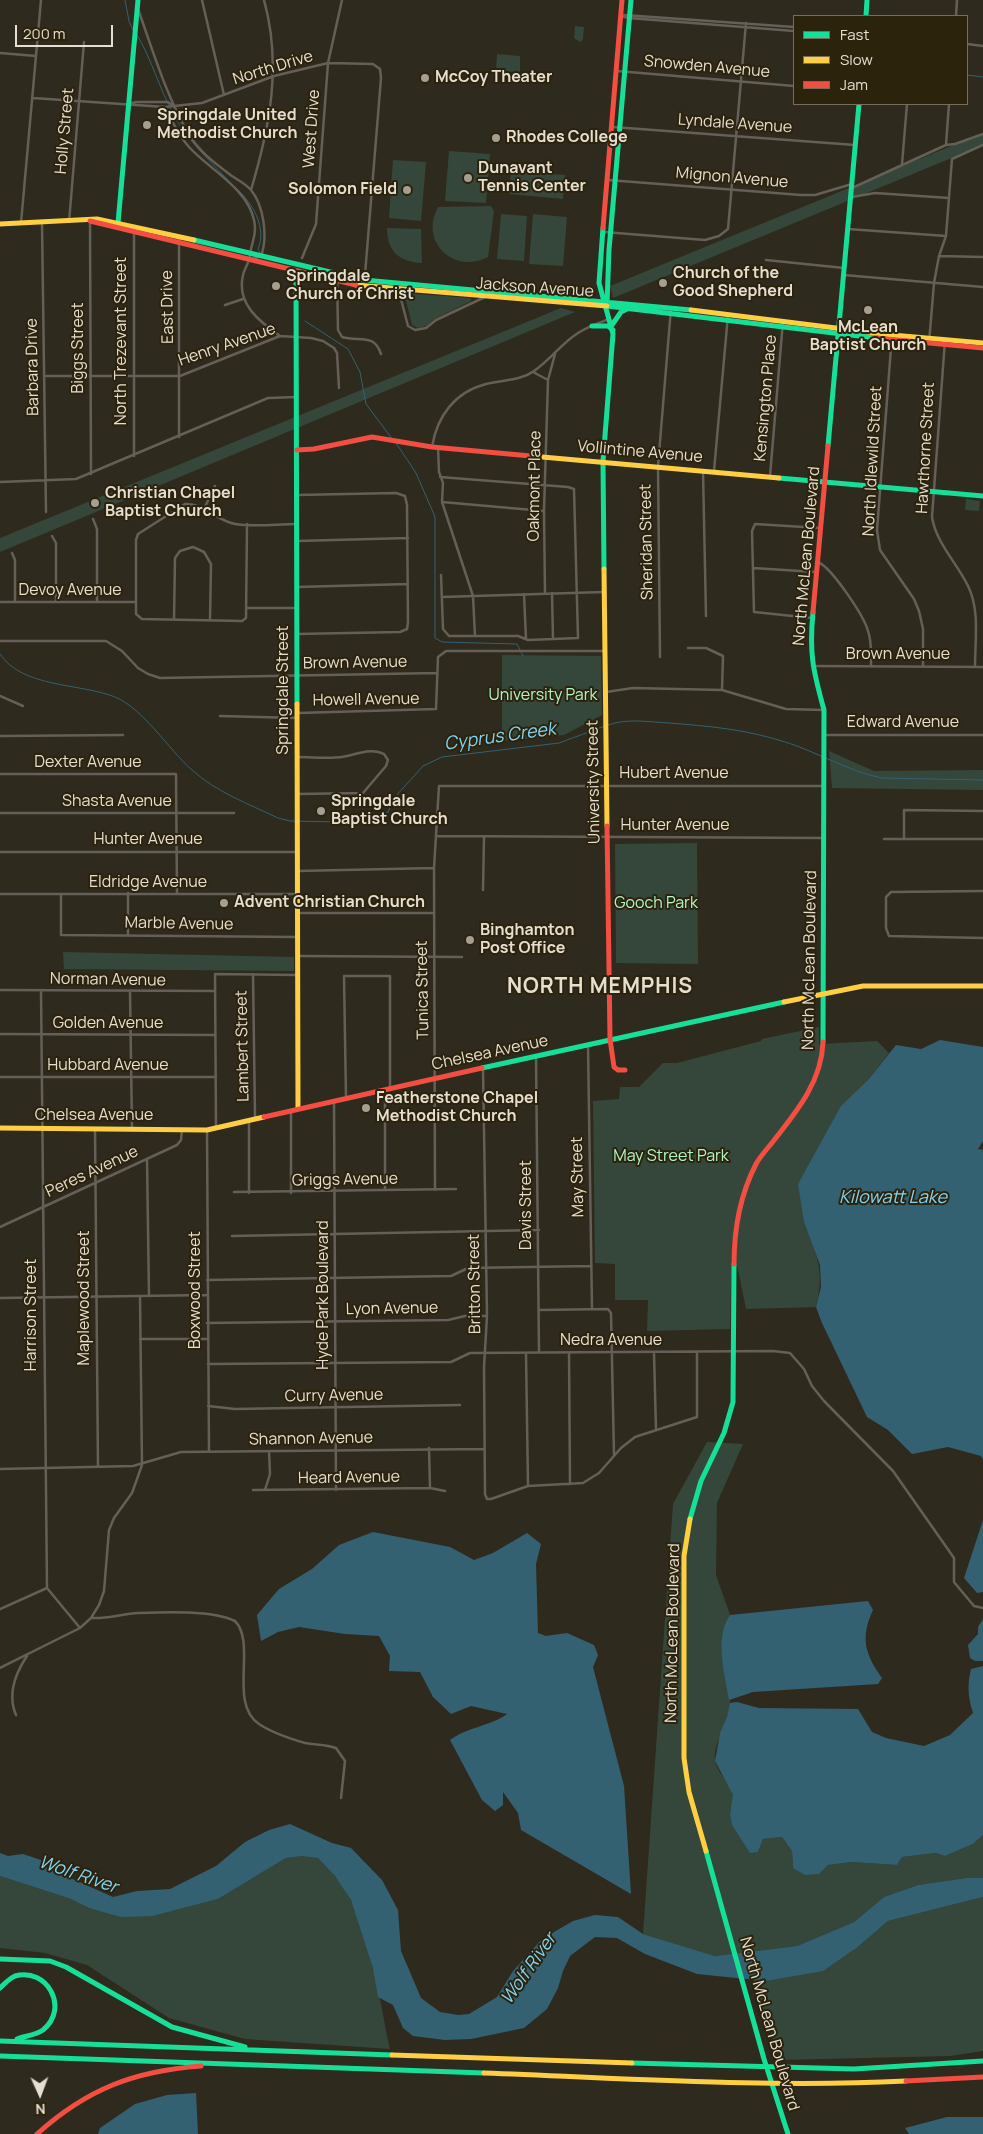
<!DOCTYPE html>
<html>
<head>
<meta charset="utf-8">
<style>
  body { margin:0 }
  #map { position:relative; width:983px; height:2134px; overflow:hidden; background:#2f2a1e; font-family:Manrope,sans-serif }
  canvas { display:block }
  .legend { position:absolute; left:793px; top:15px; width:175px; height:90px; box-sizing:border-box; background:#2c230c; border:1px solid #766e5b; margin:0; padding:6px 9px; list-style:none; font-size:15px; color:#e5ded1 }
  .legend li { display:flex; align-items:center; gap:10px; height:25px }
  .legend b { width:25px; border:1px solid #766e5b }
  .north { position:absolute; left:15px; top:2069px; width:50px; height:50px; -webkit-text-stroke:4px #2c230c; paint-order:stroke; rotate:178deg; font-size:14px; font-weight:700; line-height:20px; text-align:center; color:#e5ded1 }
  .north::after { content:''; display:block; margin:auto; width:18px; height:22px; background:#e5ded1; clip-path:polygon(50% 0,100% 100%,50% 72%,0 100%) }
  .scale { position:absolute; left:15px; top:25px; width:98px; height:22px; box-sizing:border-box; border:2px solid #e5ded1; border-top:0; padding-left:6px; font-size:15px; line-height:18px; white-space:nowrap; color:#e5ded1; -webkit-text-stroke:4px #2c230c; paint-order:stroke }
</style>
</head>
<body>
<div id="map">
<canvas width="983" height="2134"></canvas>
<ul class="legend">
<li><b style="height:6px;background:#16e098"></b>Fast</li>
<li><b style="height:6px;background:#ffcf43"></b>Slow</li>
<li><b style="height:6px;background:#f24e42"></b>Jam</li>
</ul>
<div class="north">N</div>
<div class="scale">200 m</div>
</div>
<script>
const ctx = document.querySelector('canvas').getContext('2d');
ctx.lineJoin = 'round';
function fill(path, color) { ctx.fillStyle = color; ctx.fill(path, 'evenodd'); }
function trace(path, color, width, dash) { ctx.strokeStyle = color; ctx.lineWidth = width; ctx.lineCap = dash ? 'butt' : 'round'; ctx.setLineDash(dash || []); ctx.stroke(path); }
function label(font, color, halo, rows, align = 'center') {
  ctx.font = font + ' Manrope,sans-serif'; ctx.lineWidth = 4; ctx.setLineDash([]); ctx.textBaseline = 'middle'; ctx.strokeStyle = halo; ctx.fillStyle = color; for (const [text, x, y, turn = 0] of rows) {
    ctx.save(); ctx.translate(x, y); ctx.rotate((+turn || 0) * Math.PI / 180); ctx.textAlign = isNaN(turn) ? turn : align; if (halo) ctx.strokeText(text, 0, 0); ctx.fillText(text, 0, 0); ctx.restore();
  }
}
fill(new Path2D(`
  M575,26L584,27L583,39L580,42L574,38Z
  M497,54L520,56V72L496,71Z
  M983,133V145L613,298L610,286Z
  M449,151L490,154L486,203L445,201Z
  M393,160L426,162L421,221L389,218Z
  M511,171L565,175L563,199L509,194Z
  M491,206L494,211L488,257C453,275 419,241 438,207Z
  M501,214L527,216L524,261L497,259Z
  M533,214L567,217L563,266L529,264Z
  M387,228L421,229L422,263C399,262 387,251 387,228Z
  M404,293L471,298V301L436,318L426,326L418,328L412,325Z
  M561,308L575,312L0,552V538Z
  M966,499L980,501L979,511L965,510Z
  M502,655L601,656L602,715L564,735L502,741Z
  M829,751L874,771L983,770V790L832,788Z
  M697,843L698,964L616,963L615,844Z
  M63,952L294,957V971L64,969Z
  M819,1027V1044L877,1041L889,1053L868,1080L804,1222C817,1256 825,1270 816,1307L746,1309L732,1241L730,1329L647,1331L648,1300H615V1264L595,1263L593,1101L619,1099L620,1087H639L663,1063H677L761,1041L762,1039Z
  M707,1442L743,1444L717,1503L716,1575L730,1615C714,1637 729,1677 730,1702C730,1722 713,1740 715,1761C717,1773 731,1783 733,1795C734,1800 731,1808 730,1813L758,1852L763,1839L782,1837L792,1851L793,1868L819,1874L828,1865L851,1862L897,1865L902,1857L936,1853L945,1856L973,1844L983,1835V1878H966L918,1885L884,1897L854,1922L797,1946L715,1956L643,1934L673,1504Z
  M303,1856C307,1856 314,1856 318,1858C322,1860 325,1866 329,1869C371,1913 377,1992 390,2049L245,2039L169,2018L87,1965L45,1953L0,1948V1876L71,1899L89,1908L153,1916L218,1899L286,1858Z
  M983,1897V2051L950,2056L780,2060L753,1979L766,1981L859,1946L888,1921Z`), '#34473a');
fill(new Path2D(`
  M940,1040L983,1047V1141L978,1149L983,1150V1460L981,1456L948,1447L912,1454L888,1430L867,1417L822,1323L816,1307L821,1287L820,1265L804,1222L798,1184L841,1106L868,1080L896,1045L921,1049Z
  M983,1520V1592L977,1593L964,1578Z
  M373,1532L450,1547L474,1560L493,1553L527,1533L541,1544L536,1564L538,1633L546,1636L567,1633L594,1645L598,1655L593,1667L624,1786L631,1894L521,1830L518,1813L503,1792V1805L495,1811L482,1800L450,1740C467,1727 491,1726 507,1714L471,1706L451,1714L433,1697L420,1672L389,1671L390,1656L379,1636L345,1634L299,1627L278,1632L261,1641L257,1615L279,1589L312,1569L339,1545Z
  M868,1601L873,1610C860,1638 865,1654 882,1678L878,1684L753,1692L729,1700C725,1675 714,1637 730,1615Z
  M983,1619V1661H975L970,1658L968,1645L978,1634V1627Z
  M983,1666V1835L973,1844L945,1856L936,1853L902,1857L897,1865L851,1862L828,1865L819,1874L805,1875L793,1868L792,1851L782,1837L763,1839L758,1852L750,1853L732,1825L730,1814L733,1795L715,1761L720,1733L727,1717L730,1703L737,1702L759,1708L858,1709L872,1732L886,1738L924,1746L950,1735L973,1713C968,1697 967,1686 971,1669Z
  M290,1824L332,1843L351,1848L382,1880L398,1910L401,1951L421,1998L440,2012L458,2015L469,2014L497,1997L513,1971L542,1939L573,1921L595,1915L618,1917L643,1934L715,1956L797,1946L854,1922L884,1897L918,1885L966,1878H983V1897L888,1921L859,1946L823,1971L766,1981L697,1974L645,1954L617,1938L595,1937L570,1956L563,1971L558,1988L547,2009L524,2028L471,2039L445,2040L413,2036L403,2028L393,2005L378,1997L373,1968L351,1900L335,1876L318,1858L303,1856L286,1858L218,1899L153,1916L121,1917L89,1908L71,1899L0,1876V1853L8,1856L23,1854L44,1861L68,1877L113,1897L137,1891L170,1889L216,1866L245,1842L269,1830Z
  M196,2093L198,2134H98L100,2128L135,2104L167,2095Z
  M947,2117H983V2134H909L905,2128Z`), '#336172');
trace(new Path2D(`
  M125,0L129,21L133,30
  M137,35C152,60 159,87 172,112C188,141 206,157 228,180
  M967,75L983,77
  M238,190C253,204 267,228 258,249L260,253
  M305,321L348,349L360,372L366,404L393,440
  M396,443L416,473L435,517V638L442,642L517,644L523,656
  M0,654C22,688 80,683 115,697C144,709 168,749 192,770C216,792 249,804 278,818L290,821L341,822L354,824L372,822L388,812L395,797L423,766L442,757L559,743L605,726
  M608,725C627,718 649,722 669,723C708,726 743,729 782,741C816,751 847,771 882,778L983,780`), '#336172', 1);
trace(new Path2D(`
  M202,0L224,95
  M138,9C153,51 166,95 188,133C198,151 216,164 232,176C238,180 246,184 251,190C264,206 268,237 261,256L252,259
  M624,15L794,27
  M620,16L629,18L794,31
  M956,16L957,0
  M967,44L983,46
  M0,53L36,56
  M617,71L794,86
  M33,98L165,107L202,103L274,76L328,63L373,64L380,69L381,78L364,287
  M128,104L136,102H168L172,105
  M165,107C172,121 178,135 189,147C210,170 247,188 254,220C257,233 252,242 250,254C250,262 245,267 243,275C236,304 260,322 280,336
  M613,127L855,145
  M946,145L949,104
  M902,164L907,104
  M608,180L801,195H815L852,184
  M852,188L946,145L955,144L983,134
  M251,190C270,126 282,65 264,0
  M852,197L875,193L949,198
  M90,221L91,474
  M69,222L84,42
  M21,223L41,0
  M42,223L46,512
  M134,226V456
  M848,229L946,236
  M604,232L705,240L719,236L728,229L746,23
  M940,256L983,257
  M302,258L316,224L328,63L342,0
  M766,260L844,268
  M337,275L338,330L342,337C360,342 374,333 381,354
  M844,275L983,287
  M397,284L408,326L415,330L426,328L436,320L485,297V291
  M225,305L243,299
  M892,335L877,530L880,550L914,599L919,611L923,629V666
  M945,340L932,517C936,543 957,563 968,586C980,610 975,640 975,667
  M929,343L934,283L939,256L946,236L952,159L983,145
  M533,372L548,380
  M44,376H180L280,336L311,338L323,341L334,348L337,353L339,388
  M179,437V236
  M432,447C437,416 455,392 486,384C502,380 520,381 534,371C550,360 562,343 578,333C587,327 599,323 609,319
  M438,447L439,472L443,483L442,502L473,596L475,636
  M703,471L706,616
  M714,471L728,315
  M770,476L783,321
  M440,477L568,487L574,489L578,638L528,640L518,636H449L443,629L441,575
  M0,482L76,479L268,398L297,397
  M442,502L544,511
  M204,509L215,486
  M93,519L97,529V602
  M247,524L246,618L242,621L142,619L136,614V540L138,534L185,504C204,503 217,521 235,524C254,527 277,524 297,524
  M52,536L56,543V602
  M297,541L408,538
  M12,553L15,560V601
  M818,562C832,568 864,616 868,631C872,642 871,654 871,665
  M753,568L816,572
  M297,587L408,584
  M552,593L553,639
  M524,594L526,639
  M545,594L544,511L548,380L555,354
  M442,597L604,592
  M0,602H136
  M247,608H297
  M812,618L754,612L752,531L755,524L820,528
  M174,619L175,558L180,551L193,547L204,552L211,564L210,620
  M297,634L400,632L407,629L408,622L407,505L405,496L396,493L297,495
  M0,641H106L122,651L138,668L148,674L160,678L437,673
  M688,648H706L723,656L722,690
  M660,657L658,466L671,308
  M812,666L983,667
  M606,692L633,688L722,690L786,709L824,710
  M0,696L23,706
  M298,713L436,709L438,657L446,651H605
  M220,716L297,718
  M825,735H983
  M0,736L123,735
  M298,757C312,757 328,759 342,757C356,755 371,747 384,754L388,760L386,766L363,793L298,794
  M0,774H176L177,894
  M0,813H234
  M437,836L824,838
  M884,839H983
  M904,839V810L983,811
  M0,852H297
  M298,871L434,868
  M483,890L484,837
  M983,891L891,892L886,897V928L889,936L983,938
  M128,893V934
  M0,894H297
  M61,894V935L297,937
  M298,913H434
  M297,956L462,957
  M253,974L255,1117
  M0,990L215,991
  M41,990L47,1588L80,1628
  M130,992L132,1129
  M0,1034L215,1035
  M588,1045L592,1309
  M536,1056L539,1352
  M483,1068L487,1316L484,1367L485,1494L487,1499H491L528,1486L583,1483L599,1473L621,1448L635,1437L697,1417V1352
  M0,1077H216
  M385,1090V1190
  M346,1098L344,976H390V1088
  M334,1101L336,1490
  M216,1128L215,974L296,975
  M95,1129L98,1467
  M207,1130L209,1451
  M147,1159L149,1295
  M435,1190L434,868L439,786H823
  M234,1192L456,1189
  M249,1193V1120
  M291,1193V1111
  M0,1227L177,1145L181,1140L182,1129
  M232,1236L539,1230
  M207,1280L451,1276L468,1268L591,1266
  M0,1298L207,1295
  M539,1310L608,1309L611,1313L614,1455
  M207,1323L448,1320L465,1316H487
  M140,1339H207
  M526,1353L528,1486
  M569,1353L570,1484
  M654,1353L656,1430
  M208,1364L451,1362L470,1353L773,1351L790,1353L804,1369L812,1386L824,1401L893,1471L954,1558V1582L974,1606L983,1608
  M208,1406L235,1409L460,1405
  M429,1448L430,1488
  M0,1469L133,1466L181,1452L484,1449
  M253,1490L430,1488L445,1491
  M265,1490L270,1474L269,1451
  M0,1609L47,1588
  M91,1618C107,1619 122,1614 138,1613C164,1612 212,1610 235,1621C257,1643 228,1704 259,1724C271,1732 291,1739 305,1743C316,1745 326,1744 336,1748L345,1761L341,1798
  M0,1668L80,1628L91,1618L99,1605L104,1591L109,1530L114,1518L132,1493L142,1465L140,1296
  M16,1715C7,1694 15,1674 27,1656`), '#656057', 2.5);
trace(new Path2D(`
  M866,16L867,0
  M118,223L138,0
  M603,228L599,283L613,334L603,461L604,569
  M194,240L364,280L691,310
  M296,271L297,704
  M607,304L609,250L631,0
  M607,306L876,338
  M612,325L621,312L627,309
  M592,326H608L613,330
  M828,446L859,104
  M779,478L983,496
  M813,612C809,654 813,670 824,710L823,1042
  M482,1068L784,1002
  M690,1519L701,1481L724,1433L733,1402L734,1264
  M706,1851L764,2059L788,2134
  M0,1959L50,1961L66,1967L172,2027L245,2047
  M0,1988C4,1984 10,1978 15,1976C47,1967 70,2008 43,2030C36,2035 25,2036 17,2039
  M0,2041L392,2055
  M0,2056L484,2073
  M632,2063L854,2069L983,2061`), '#16e098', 5);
trace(new Path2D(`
  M0,224L97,219L194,240
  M356,285L607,306
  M691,310L892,335L983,343
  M531,456L779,478
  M604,569L607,826
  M297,704L298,1108
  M784,1002L863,986H983
  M0,1128L207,1130L264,1117
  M690,1519L684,1556V1758L689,1792L706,1851
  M392,2055L632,2063
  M484,2073C625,2078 766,2088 906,2081`), '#ffcf43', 5);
trace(new Path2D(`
  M90,221L356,285
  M603,228L622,0
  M876,338L983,348
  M297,450L314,449L372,437L432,447L531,456
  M813,612L828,446
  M607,826L610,1039L614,1067L618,1070H625
  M264,1117L482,1068
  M734,1264C734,1228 740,1195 756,1164C761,1155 769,1147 775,1139C798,1110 822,1080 823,1042
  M906,2081L983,2077
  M37,2134C87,2089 134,2071 201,2066`), '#f24e42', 5);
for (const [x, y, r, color] of [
  [425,78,5,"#a59f92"],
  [147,125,5,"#a59f92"],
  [496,138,5,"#a59f92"],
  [468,178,5,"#a59f92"],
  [407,190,5,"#a59f92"],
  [663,283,5,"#a59f92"],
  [276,286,5,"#a59f92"],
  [868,310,5,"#a59f92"],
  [95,503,5,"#a59f92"],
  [321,811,5,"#a59f92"],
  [224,903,5,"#a59f92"],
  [470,940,5,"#a59f92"],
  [366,1108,5,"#a59f92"]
]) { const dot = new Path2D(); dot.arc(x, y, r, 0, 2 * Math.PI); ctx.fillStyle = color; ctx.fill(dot); trace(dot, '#2c230c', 2); }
label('16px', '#e5ded1', '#2c230c', [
  ["Snowden Avenue",707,67,5],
  ["North Drive",273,68,-17],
  ["Lyndale Avenue",735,124,4],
  ["West Drive",312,129,-86],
  ["Holly Street",65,131,-85],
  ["Mignon Avenue",732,178,5],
  ["Jackson Avenue",535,288,4],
  ["East Drive",168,307,-91],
  ["North Trezevant Street",122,341,-90],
  ["Henry Avenue",227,345,-19],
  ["Biggs Street",79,348,-90],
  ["Barbara Drive",33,367,-91],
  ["Kensington Place",766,398,-85],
  ["Hawthorne Street",926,448,-87],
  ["Vollintine Avenue",640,452,5],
  ["North Idlewild Street",873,461,-87],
  ["Oakmont Place",535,486,-89],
  ["Sheridan Street",647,542,-91],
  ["North McLean Boulevard",807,556,-85],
  ["Devoy Avenue",70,591],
  ["Brown Avenue",898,655],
  ["Brown Avenue",355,663,-1],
  ["Springdale Street",284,690,-90],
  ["Howell Avenue",366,700,-1],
  ["Edward Avenue",903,723],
  ["Dexter Avenue",88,763],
  ["Hubert Avenue",674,774],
  ["University Street",594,782,-91],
  ["Shasta Avenue",117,802],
  ["Hunter Avenue",675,826],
  ["Hunter Avenue",148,840],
  ["Eldridge Avenue",148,883],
  ["Marble Avenue",179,924,1],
  ["North McLean Boulevard",810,960,-89],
  ["Norman Avenue",108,980,1],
  ["Tunica Street",423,990,-91],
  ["Golden Avenue",108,1024],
  ["Lambert Street",243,1046,-91],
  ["Chelsea Avenue",490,1053,-12],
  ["Hubbard Avenue",108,1066],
  ["Chelsea Avenue",94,1116],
  ["Peres Avenue",92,1172,-25],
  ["May Street",578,1177,-91],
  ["Griggs Avenue",345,1180,-1],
  ["Davis Street",527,1205,-90],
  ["Britton Street",475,1284,-91],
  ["Boxwood Street",196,1290,-90],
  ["Hyde Park Boulevard",324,1295,-90],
  ["Maplewood Street",85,1298,-90],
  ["Lyon Avenue",392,1309,-1],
  ["Harrison Street",32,1315,-90],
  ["Nedra Avenue",611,1341],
  ["Curry Avenue",334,1396,-1],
  ["Shannon Avenue",311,1439,-1],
  ["Heard Avenue",349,1478,-1],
  ["North McLean Boulevard",673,1633,-89],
  ["North McLean Boulevard",769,2024,74]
]);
label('bold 16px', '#e5ded1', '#2c230c', [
  ["McCoy Theater",435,78],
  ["Springdale United",157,116],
  ["Methodist Church",157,134],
  ["Rhodes College",506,138],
  ["Dunavant",478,169],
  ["Tennis Center",478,187],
  ["Solomon Field",397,190,"right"],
  ["Church of the",673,274],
  ["Good Shepherd",673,292],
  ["Springdale",286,277],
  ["Church of Christ",286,295],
  ["McLean",868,328,"center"],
  ["Baptist Church",868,346,"center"],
  ["Christian Chapel",105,494],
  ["Baptist Church",105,512],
  ["Springdale",331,802],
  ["Baptist Church",331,820],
  ["Advent Christian Church",234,903],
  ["Binghamton",480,931],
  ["Post Office",480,949],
  ["Featherstone Chapel",376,1099],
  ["Methodist Church",376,1117]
], 'left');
label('16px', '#aff5c8', '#2c230c', [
  ["University Park",543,696],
  ["Gooch Park",656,904],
  ["May Street Park",671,1157]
]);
label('italic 18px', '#80d3f4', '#2c230c', [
  ["Cyprus Creek",500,737,-8],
  ["Kilowatt Lake",893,1198],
  ["Wolf River",78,1875,19],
  ["Wolf River",529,1969,-55]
]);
ctx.letterSpacing = '1px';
label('bold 21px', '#e5ded1', '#2c230c', [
  ["NORTH MEMPHIS",600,987]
]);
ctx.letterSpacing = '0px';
</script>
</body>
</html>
